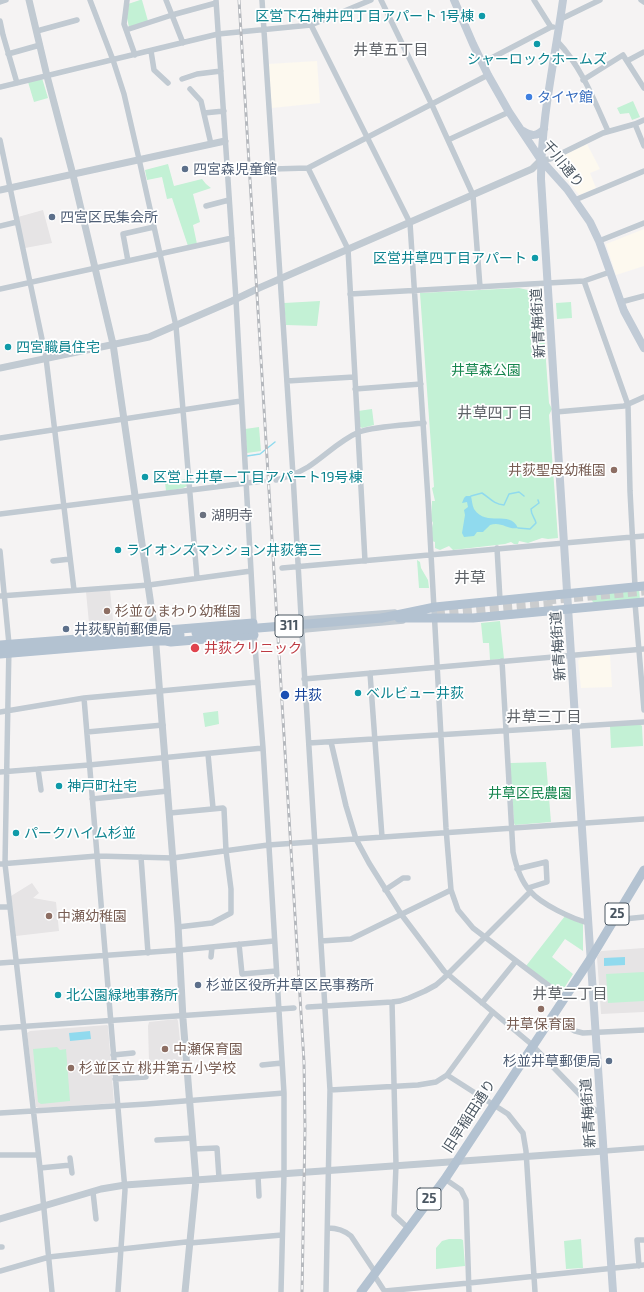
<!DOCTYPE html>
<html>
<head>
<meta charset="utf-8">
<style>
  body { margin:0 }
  canvas { display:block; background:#f5f3f3 }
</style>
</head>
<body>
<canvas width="644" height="1292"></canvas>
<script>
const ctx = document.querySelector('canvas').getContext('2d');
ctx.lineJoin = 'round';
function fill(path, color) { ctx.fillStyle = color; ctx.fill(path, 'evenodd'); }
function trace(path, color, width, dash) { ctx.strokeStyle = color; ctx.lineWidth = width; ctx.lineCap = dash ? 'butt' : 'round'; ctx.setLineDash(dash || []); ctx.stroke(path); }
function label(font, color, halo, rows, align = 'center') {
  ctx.font = font + ' "Exo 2","Noto Sans JP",sans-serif'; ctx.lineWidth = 3.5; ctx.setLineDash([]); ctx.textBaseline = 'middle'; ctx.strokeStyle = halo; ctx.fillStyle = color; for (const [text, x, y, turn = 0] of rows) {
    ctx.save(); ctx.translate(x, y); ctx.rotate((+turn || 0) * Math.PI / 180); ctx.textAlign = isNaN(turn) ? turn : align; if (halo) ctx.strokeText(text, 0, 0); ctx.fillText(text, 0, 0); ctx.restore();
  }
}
fill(new Path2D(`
  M317,61L320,103L272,108L268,64Z
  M587,144L600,169L590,173L596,188L579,195L554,162V160Z
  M644,229V266L616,275L606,244Z
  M610,655L612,687L581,688L578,661L581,657Z`), '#fdf9ef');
fill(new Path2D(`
  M43,210L52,243L25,248L18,217Z
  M110,590L113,620L89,623L86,592Z
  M32,883L39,893L33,898L56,902L59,931L16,936L11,896Z
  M644,948V1012L601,1014L597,957L601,951Z
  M177,1019L178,1021L182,1060L149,1062L148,1026L149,1022Z
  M107,1025L108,1026L114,1103L39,1108L36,1107L27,1033L30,1031Z`), '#e6e4e5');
fill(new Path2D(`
  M140,0H142L148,21L129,27L127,18L128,4Z
  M42,78L48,98L34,102L28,82Z
  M633,101L640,117L632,120L629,113L620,114L617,108Z
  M168,164L174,186L202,179L206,184L211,188L193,194L200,222L193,225L197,244L188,246L172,198L167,199L162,177L147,180L145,170Z
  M519,288L528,290L540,288L541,290L549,403L552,409L549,415L558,538L548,539L542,538L528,543L519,541L518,544H514L511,542L505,544L453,550L449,546L440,550L435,548V542L432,541L431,532L433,523L431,519L432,501H435L432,488L434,487L420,293Z
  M320,301L317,326L286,325L284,303Z
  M571,302L572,318L557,319L556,303Z
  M372,409L374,425L362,428L359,426L358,411Z
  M259,427L261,451L247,453L245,429Z
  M186,479L187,486L183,488L166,491L165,482Z
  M417,560L420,562L421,568L428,580L429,588H419Z
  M639,588L640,600L595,603L593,602L590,598L591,595Z
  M500,621L504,659L490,660L489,643H483L481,623Z
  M218,711L219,724L205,727L203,713Z
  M640,724L642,726L643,746L611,748L610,726Z
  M546,762L551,822L515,825L514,823L510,763Z
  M565,916L583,924V951L565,939L552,957L573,974L561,993L526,966Z
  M644,972V1001L608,1003L606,974Z
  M57,1047L60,1050L66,1049L70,1101L41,1104L38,1102L33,1049Z
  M449,1239H461L463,1240L465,1266L436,1269V1248L442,1241Z
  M581,1239L583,1268L566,1269L564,1241Z`), '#c3f1d5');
fill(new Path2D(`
  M466,496H471C472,500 472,505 474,509C487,528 509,509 518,528C508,530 501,521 490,525C488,527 485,530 483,532H477L474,536L464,537L462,533L465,515L464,510L468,507L467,502L462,503L464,498Z
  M625,957V965L604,966V958Z
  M90,1031L91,1039L70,1041L69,1033Z`), '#90daee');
trace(new Path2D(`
  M247,456L260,454L275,442
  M471,496L482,493C490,498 493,504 504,505L509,494L519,492L524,496
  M518,528L530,529L536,523C535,518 531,515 531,509L539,503L538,500`), '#90daee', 1.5);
trace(new Path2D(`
  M547,600L644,591
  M436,614L555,604`), '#caccce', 9, [9, 4.5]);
trace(new Path2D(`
  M90,0L113,60L124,94L139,159L176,326L197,578
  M127,0L124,24L135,55
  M166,0L183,43
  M216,0L236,300L254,625
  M262,0L293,475L301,616C305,621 305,628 302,634L330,1090L326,1292
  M381,0L432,105L473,195L480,287
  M534,0L551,27H553
  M641,0L644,2
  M0,2L6,0
  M561,19L600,0
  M0,21L3,35L17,83
  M311,25L410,223L428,499L446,828L451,890L458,910L473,928L565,998
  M126,30L172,15L216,3
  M37,31L77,20
  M557,41C581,66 594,100 608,131
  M151,51L154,70L168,83
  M8,54L40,45
  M627,61L644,52
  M482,63L551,27
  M182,79L197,74L221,71
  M583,80L623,55L644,88
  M0,87L218,34L311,25L371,0
  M190,89L201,101L211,144
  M204,113L224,111
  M635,124L644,146
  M0,140L46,358L74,590
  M448,140L509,112
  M541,160L550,159L603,133L635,124L644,120
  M308,168L348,249L365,561
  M273,169L308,168L488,75
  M575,200L644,171
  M206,206L229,200
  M0,226L17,222
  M599,241L644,223
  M128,261L123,234L154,227
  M584,281L628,405L630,491L635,586
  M0,289L232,238
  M350,294L584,281L610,272
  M621,302L644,296
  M287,381L354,377
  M355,389L421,384
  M556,412L624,406L644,397
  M0,438L241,401
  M276,480C288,477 298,473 308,467C325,456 340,440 359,432C375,426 406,425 424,423
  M0,514L263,481
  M497,548L500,600
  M0,551L9,644L5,864L40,1168L52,1292
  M53,561L70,559
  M282,568L644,536
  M0,596L149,585L251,571
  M635,603L644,710
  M303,619L395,612
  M304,630L403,621
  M254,633L263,748L284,1093V1174L281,1292
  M502,661L513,852C516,866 520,880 530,891C541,904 572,919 589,923
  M370,673L382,837
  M304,679L644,649
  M84,698L121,1144L125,1190L118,1292
  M0,712L84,698L258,682
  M87,732L163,725
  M331,742L346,806L356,839L369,863L401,914L444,971L530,1043L584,1099L590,1107L601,1113
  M309,743L644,722
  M208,754L213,808
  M38,769L41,790
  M0,772L89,765L263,748
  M92,799L168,791
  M170,813L223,808L224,809L226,851L231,889V913L212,923L178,927
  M141,857L148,953
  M0,864L97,856L173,858L268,845L644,819
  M517,869L546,862L547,882L528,888
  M385,890L403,878H408
  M0,907H10
  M614,920L644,917
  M321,941L351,939L451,890
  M239,944L242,974L276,971
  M211,957L212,947
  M0,963L180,950L274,941
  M392,1002L396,1165L394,1215L408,1228
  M482,1003L516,961
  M308,1007L392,1002L400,1001L409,998L425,991L436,985L444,978L530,892
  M552,1018L575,1031L583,1033L644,1030
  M0,1028L294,1008
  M113,1055L133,1053
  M262,1065L282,1063
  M447,1075L508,1114L523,1133L526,1151L535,1292
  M115,1079L146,1077
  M330,1090L418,1085L436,1082L447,1075L493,1012
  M0,1113L147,1104L284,1093
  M157,1140L193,1138
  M194,1149L217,1148L219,1178
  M604,1151L644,1148
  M0,1155H38
  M70,1158L72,1173
  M40,1168L71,1165
  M258,1176L259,1196
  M445,1179L461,1190L466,1200L469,1292
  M93,1192L96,1219
  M328,1228C337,1228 344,1230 351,1236L373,1269L376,1278L385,1292
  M0,1247H2
  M639,1266L637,1240H644
  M0,1271L49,1257L186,1242L190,1243L282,1235
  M385,1291L469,1283L644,1265`), '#c1cad2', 5.5);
trace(new Path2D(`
  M29,0L47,76L73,175L113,344L155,633L178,925L183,1019L196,1180L185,1292
  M0,190L225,141
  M0,368L149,337L232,301L259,288L532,169L541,160
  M0,1219L101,1189L125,1185L604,1151`), '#c1cad2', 7);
trace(new Path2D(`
  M454,0L473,44L488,75L509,112L541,160L567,189L590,222L599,241L624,311L644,348
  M563,0C555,59 541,118 541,179L582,829L613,1292
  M523,131C531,136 537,137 544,129`), '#c1cbd6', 8);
trace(new Path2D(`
  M382,618L435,607L644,586
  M399,618H473L644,602
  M168,630L253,623
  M0,645L155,633L180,635
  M0,654L156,641H166L171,642L254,635
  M361,1292L445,1179L591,958L644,870`), '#b3c2d1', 9);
const rail = new Path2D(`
  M239,0L304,1062L305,1129L302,1292`);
trace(rail, '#b5b8bd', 3);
trace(rail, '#fff', 1.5, [4.5]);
trace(new Path2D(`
  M196,633L382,618`), '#b3c2d1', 9);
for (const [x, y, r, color] of [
  [482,16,4,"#0f9aa8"],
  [537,44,4,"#0f9aa8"],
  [529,97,4,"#3f7fe0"],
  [185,169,4,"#5c6f8a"],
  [52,217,4,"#5c6f8a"],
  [535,258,4,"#0f9aa8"],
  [8,347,4,"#0f9aa8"],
  [614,470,4,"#8d6e63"],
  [145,477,4,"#0f9aa8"],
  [203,515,4,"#6b7280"],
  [118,550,4,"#0f9aa8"],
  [107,611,4,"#8d6e63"],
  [66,629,4,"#5c6f8a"],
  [195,648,5,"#e0444e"],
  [358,693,4,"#0f9aa8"],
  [285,695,5,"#1a4fb4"],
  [59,786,4,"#0f9aa8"],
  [16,833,4,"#0f9aa8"],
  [49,916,4,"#8d6e63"],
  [198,985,4,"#5c6f8a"],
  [58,995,4,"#0f9aa8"],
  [541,1009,4,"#8d6e63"],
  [165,1049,4,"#8d6e63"],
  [609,1061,4,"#5c6f8a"],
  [71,1068,4,"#8d6e63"]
]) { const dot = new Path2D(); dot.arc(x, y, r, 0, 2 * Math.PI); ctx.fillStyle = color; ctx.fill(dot); trace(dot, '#fff', 1.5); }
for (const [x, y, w] of [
  [289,626,28],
  [617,914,24],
  [429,1199,24]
]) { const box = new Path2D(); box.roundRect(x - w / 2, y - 11, w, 22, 3); ctx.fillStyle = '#fff'; ctx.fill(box); trace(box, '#4a5661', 1); }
label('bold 13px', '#4a5661', null, [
  ["311",289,626],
  ["25",617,914],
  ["25",429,1199]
]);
label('14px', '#0d838f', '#fff', [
  ["区営下石神井四丁目アパート 1号棟",474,16,"right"],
  ["シャーロックホームズ",537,59,"center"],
  ["区営井草四丁目アパート",527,258,"right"],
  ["四宮職員住宅",16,347],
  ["区営上井草一丁目アパート19号棟",153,477],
  ["ライオンズマンション井荻第三",126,550],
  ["ベルビュー井荻",366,693],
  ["神戸町社宅",67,786],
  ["パークハイム杉並",24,833],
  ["北公園緑地事務所",66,995]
], 'left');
label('14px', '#366cbe', '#fff', [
  ["タイヤ館",537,97]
], 'left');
label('14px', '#4a5661', '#fff', [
  ["千川通り",563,164,51],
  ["新青梅街道",538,323,-93],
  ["新青梅街道",558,646,-94],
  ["新青梅街道",588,1113,-94],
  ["旧早稲田通り",469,1116,-57]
]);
label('14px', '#4e5e75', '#fff', [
  ["四宮森児童館",193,169],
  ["四宮区民集会所",60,217],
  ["井荻駅前郵便局",74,629],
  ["杉並区役所井草区民事務所",206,985],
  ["杉並井草郵便局",601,1061,"right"]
], 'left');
label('14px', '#17864f', '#fff', [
  ["井草森公園",486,370],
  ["井草区民農園",530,793]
]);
label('14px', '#785e54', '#fff', [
  ["井荻聖母幼稚園",606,470,"right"],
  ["杉並ひまわり幼稚園",115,611],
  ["中瀬幼稚園",57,916],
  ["井草保育園",541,1024,"center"],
  ["中瀬保育園",173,1049],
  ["杉並区立 桃井第五小学校",79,1068]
], 'left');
label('14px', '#5b616d', '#fff', [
  ["湖明寺",211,515]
], 'left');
label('14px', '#be3a42', '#fff', [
  ["井荻クリニック",204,648]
], 'left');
label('14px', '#164399', '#fff', [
  ["井荻",294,695]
], 'left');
label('15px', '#5f6368', '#fff', [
  ["井草五丁目",391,50],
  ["井草四丁目",495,413],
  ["井草三丁目",544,717],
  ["井草二丁目",570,994]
]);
label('16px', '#5f6368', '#fff', [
  ["井草",470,578]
]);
</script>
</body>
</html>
